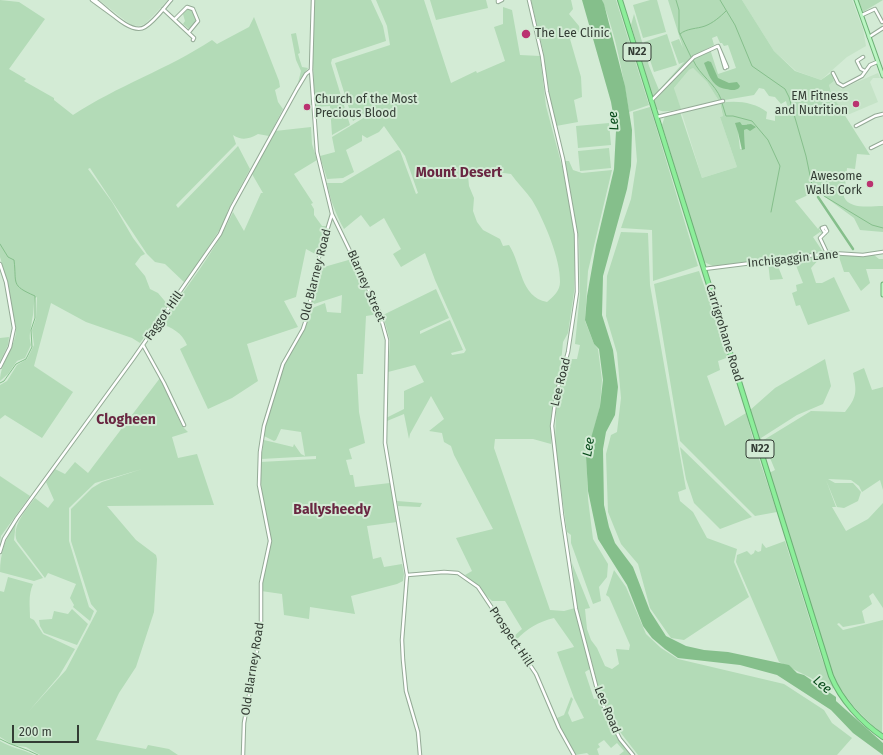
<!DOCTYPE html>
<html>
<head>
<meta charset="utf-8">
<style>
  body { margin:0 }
  #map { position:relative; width:883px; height:755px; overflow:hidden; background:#d3ebd5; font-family:"Fira Sans",sans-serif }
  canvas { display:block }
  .scale { position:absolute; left:12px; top:725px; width:67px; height:18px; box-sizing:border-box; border:2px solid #333c34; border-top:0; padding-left:5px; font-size:12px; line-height:14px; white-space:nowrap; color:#333c34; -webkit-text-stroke:3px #d3ebd5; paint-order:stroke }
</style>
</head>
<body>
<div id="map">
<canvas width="883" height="755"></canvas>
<div class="scale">200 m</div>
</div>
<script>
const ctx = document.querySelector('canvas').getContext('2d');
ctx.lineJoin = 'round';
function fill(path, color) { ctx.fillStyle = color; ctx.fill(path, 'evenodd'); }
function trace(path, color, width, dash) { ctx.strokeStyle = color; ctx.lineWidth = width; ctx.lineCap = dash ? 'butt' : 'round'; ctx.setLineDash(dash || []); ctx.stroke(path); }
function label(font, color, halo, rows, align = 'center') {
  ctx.font = font + ' "Fira Sans",sans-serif'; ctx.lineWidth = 4; ctx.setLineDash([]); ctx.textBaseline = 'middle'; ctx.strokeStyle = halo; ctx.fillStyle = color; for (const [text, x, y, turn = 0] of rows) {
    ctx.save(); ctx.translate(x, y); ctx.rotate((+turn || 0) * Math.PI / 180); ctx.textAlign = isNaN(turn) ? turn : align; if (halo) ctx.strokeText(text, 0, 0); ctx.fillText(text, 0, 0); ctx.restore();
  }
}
fill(new Path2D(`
  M99,0H168L145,24L138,26L131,25Z
  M742,0H852L863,29L866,46L847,57L821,80L796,71L774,51Z
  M693,68L707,82L719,101L723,116L720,117L737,167L702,178L674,88L689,70Z
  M878,73L880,78H873L870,82L878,102L845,116L832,95L829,85L834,81L841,89Z`), '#c5e3c7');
fill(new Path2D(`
  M0,0L19,2L45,19L9,69L26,79L24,81L54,98V100L73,115C117,86 168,69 212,40L217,44L249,27L254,17L279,81L280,87L275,90L278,102L283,109L269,136L258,134C249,139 242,141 233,135L236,144L176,205L178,208L238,146L250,169L228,210L224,223L185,283L165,264L155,262L147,254L90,168L88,169L112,202L133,238L145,254L141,256L135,264L145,276L150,289L158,293L169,306L157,319L140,343L132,338L86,322L51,303L34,366L73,392L42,438L5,415L0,419V385L7,381L17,365L27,359L34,345L32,330L36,318L37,297L35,298C33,306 34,313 32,320C31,330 28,335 31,345L25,358L17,361L8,374L0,381C0,363 16,346 16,330C16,321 10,303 8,293L9,288L0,257Z
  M315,0H371L383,26L386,41L332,59L331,63L350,125L332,135L330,106L315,107L312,41Z
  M376,0H424L451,83L476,71L477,73L505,61L494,27L503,24V7L512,10L520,55L540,56L546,106L563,170L575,237L574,292L568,333L563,342L560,373L552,410L551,444L533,439H495L494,448L550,610L564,611L575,608L590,669L585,672L594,699L599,698L618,739L631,755H619L624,751L617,743L611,748L604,740L598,744L600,747L597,749L599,755H589L587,753L575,755L560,728L557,718L564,715L571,697L573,699L568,713L572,722L584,718L574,698L557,652L574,647L573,645L554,618C538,622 528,628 516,640L513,637L522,629L505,601H492L465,575L472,571L456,538L493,529L454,455L451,446L444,442L442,433L429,431L444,419L431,396L410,434L409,439L404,414L387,421L386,418L404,409V391L424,382L415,365L388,372L390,341L383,315L436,289L449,318L420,331V334L450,320L463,350L451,353L452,355L464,353L466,350L435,280L425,253L401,267L393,254L401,249L384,218L370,227L361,215L344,229C336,215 330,199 327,183H342L398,150L400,151L416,194L418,193L405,156L384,126L379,132L367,138L362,135V141L346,150L354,172L343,178L327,179L320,156L335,152L332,137L375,111L373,108L353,121L335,63L390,45L387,26ZM481,170L511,174C517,183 526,191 532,200C544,220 561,260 560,282C560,291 553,297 547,302C520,297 522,265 509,245L503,246L500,239L483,230L477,222L473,211L474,198L469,186L468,175Z
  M430,0H486L488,8L436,20Z
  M531,0H571L573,9L569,14L579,26L580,31L570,39L581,77L582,97L574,100L578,122L556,126L548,90L543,50Z
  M602,0H616L649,105L629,112C623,75 616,35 602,0Z
  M650,0H657L666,32L643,38L633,5Z
  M668,0H742L774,51L795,71L821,80L831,73L834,81L829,85L832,95L870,155L857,154L855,169L847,168L844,197C850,210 871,206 883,206V232L860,230L854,218L817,191L795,201L818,229L820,226L821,228L819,229L822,233L823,232L820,235L822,234L820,232L813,237L823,252L767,260L764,258L761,260L713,266L704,262L662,125L665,116L680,112L702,178L737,167L720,117L723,116L720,103C736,100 754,102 767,112L766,119L775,121V112L778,110L783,116L789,113L786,101L781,104L775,97L769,96L764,89L759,88L754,95L719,101L707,82L693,68L689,70L674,88L681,109C671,111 652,116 655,100L694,58L710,49L718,74L736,68L728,45L724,46L722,43H720L717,36L712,38L714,45L693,56L653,98L631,25L634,14L649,66L659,90L684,62L679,64L671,42L679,39L683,48ZM747,124V129L744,130L745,149H740L738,132L742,125Z
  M858,0H883L863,12Z
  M188,9L192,10L196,21L189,29L183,24L185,21L183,14Z
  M296,33L300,53L298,54L302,67L308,68L298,83L301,71L296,60L291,34Z
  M667,34L677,65L654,72L644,42Z
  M650,107L698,266L653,281L652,230L621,228L631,199L637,161L633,112Z
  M609,123L611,145L578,148L576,126Z
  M311,127L312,144L317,160L294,174L313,203L311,204L314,209V215L322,226H326L317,255L306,249L296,297L284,301L298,327L247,344L258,381L232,398L208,409L180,349L187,345C182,333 172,327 160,324C186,288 215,252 233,212L244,231L261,193H263L252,174L275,131Z
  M609,148L611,168L580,171L578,151Z
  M565,161H569L573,170L582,173L612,170L588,271L585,321L594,344L598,349L602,380L600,406L591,441L586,447L588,499L593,539L608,564L607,577L599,587L601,601L593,604L571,543V535L567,532L555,445L556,411L564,373L569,369L570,359H577L580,345L575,344L580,293L579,241Z
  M621,232L648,233L650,285L686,489L678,492L680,501L693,512L707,538L737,549L734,562L749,597L684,640L671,638L650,608L638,564L621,544L608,512L606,454L611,435L617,432L621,398L617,353L606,316L607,276Z
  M838,254L874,255L879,259H883V269H866L870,283L861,291L849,272H844Z
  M820,255L822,256L811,268L816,283H822L834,277L850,311L808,325L800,305L796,306L792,293L797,291L796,285L803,283L793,258Z
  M352,259L379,314L366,316L363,374H357L359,412L365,443L349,449L352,459L346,460L350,475H353L355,487L390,483L397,522L367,526L373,559L381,557L384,567L402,564L404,574L403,581L397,584L351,596L355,614L310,607L309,619L284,615L282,594L261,591L271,540L262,499L260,462L316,459V456L261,459L264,440L293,447L294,444L301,454L305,456L301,432L281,429L276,440L274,441L264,436L265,425L283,369L289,354L303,331L310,309L325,303L327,312L341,313L342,295L311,305L317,269Z
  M776,261L783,279L770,280L768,262Z
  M699,271L729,357L718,361L720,370L707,376L725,426L746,413L756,450L777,512L755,516L680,441L654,284Z
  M9,337L8,345L0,362V338Z
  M825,359L831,386L823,404L797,415L761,438L762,441L811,411L845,412C857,397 857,392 853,373L864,368L872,390L883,387V490L880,480L862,492L859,486L851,480L828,479L835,483H853L861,492L858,501L844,508L837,507L826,480L836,507H832L846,531L868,519L883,503V608L873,593L869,596L872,604L862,611L865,623L843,627L839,623L837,624L843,630L883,620L882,733C859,715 842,695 829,668L769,473L775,470L770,458L765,459L749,411L775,388Z
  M160,378L182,426L188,432L172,437L178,458L197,454L214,505L107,506L136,540L156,555L157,559L154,612L136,667L119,693L96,740L146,749L148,745L169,749L178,755H40L26,747L13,745L0,737V591L4,592L8,577L33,584C28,596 30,605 30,618L34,620L43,634L75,649L59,676L29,711L66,670L97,611L91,604L71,541V509L92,488L102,482L142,469L95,483L69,508V541L89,607L94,611L90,621L73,607L74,605L70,598L76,584L48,573L45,578L17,541C11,526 26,510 35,498L48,508L54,500L46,482L55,469L65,474L75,462L88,473Z
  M680,447L752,517L720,529L694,503L686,479Z
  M0,476L30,496L1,536L0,543Z
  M397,501L422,503L420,507L398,506Z
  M16,522L14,540L43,578L34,581L0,572C0,553 6,537 16,522Z
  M785,541L822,659L834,687L831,692L811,678L779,662L736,562L737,555L747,551L751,555L754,553L755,550L758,552L761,551L762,543L766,548Z
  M572,563L590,608L585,609L587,629L591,640L597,648L605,666L612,669L619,664L616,649L629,650L630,645L609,597L606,595L614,570L626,587L646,634L661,648L678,659L784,684L824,710L832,723L852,738L837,755H638L617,728L600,693L577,608Z
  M72,609L88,624L77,645L44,633L40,626L39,620L52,619L54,611L68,614Z
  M0,741C11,748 23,749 34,755H0Z`), '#b3dbb7');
fill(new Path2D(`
  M582,0H602L604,4L625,86L632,130L631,166L627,189L603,276L602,315L613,350L618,387L615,415L606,432L603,449L604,505L609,527L615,543L633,567L650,611L666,636L686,646L704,650L728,652L789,665L797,673L804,675L836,697V701L883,743V755L853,733L831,710L777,675L740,665L678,658L665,649L652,638L643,626L627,585L598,539L588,491L586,456L600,406L603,380L599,349L594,344L585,320L587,296L596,245L614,169L616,131L611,102Z
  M708,61L711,62L718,78L729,83L737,82L740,86L739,88C735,91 731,90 726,89C712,87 709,75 704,63Z
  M740,122L742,125L751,124L756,127L750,131L747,129L744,130L745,149L742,150L738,132L735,123Z`), '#85bf8b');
trace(new Path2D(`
  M676,0L679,10V32L691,57
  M720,0L735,25L752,66L785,89L789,97L806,156L812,185L824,196L872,225L883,228
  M680,34C687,28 697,29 705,26C713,23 720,17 726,11
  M693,60C700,76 715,83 721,99
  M722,103L726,116H733L752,121L768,140L780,166L771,212
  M0,244L8,257L14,260C17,284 10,285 35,296V318L31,330L32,347L26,359L16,364L4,381L0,383
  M0,739C12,746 25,748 38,755`), '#85bf8b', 1);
trace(new Path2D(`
  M818,197L853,249`), '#85bf8b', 2.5);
const minor = new Path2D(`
  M92,0L118,19
  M95,0C106,8 131,36 145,27C155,21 163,9 171,0
  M313,0L311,70L317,152L332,214L379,311L387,340L385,443L407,575L402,640L403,660L406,691L418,732L420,755
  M498,0V2L502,0
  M529,0L542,56L547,92L563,159L576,234L577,292L568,352L556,395L552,426L562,515L576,609L599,697L620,739L633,755
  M163,9L194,38L193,40
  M862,15L875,9L882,22
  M175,19L187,7L193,9L198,21L189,32
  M869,37L883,28
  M720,51L725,68
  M863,57L857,61L861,69L865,71
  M833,73L838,83L843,86L862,76L870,65L877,62
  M651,101L694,57L718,46L727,67
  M657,117L723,101
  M856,126L875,116L883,114
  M871,148L883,142
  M825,233L822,228L825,227L827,231L820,238L827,253
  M0,264L6,282L14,328L10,347L0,367
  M704,269L831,253L863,255L883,252
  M143,345L164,383L184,425
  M0,552L4,539L17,518L133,359L220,234L232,207L297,89L306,74L311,70
  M407,575L444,572L458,573L478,587L536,674L559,728L574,755
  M243,755L244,723L261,628V583L270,541L259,485L260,452L264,426L283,364L303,329L307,317L319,257L332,214`);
const major = new Path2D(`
  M856,0L883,76
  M883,284V295`);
const highway = new Path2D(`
  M620,0L831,676C841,700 861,722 883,737`);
trace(minor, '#94aa96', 4.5);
trace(major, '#6db076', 5);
trace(highway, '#6db076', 6);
trace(minor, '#fff', 2.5);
trace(major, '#baf5c2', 3);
trace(highway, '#8cee9a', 4);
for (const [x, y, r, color] of [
  [526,34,5,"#ba3270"],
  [856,104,4,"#ba3270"],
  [307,107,4,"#ba3270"],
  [870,184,4,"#ba3270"]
]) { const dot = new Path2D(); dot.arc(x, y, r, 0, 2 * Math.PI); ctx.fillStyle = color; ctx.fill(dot); trace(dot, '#d3ebd5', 1.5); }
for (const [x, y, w] of [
  [637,52,28],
  [760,449,28]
]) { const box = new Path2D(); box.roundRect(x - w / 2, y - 9, w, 18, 3); ctx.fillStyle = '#d3ebd5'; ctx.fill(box); trace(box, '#333c34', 1); }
label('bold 11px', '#333c34', null, [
  ["N22",637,52],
  ["N22",760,449]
]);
label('12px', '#333c34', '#d3ebd5', [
  ["The Lee Clinic",535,34],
  ["EM Fitness",848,97,"right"],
  ["and Nutrition",848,111,"right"],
  ["Church of the Most",315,100],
  ["Precious Blood",315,114],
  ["Awesome",862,177,"right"],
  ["Walls Cork",862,191,"right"]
], 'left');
label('12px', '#333c34', '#d3ebd5', [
  ["Inchigaggin Lane",793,259,-6],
  ["Old Blarney Road",316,275,-76],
  ["Blarney Street",366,286,66],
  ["Faggot Hill",164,316,-55],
  ["Carrigrohane Road",724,333,73],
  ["Lee Road",561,382,-76],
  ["Prospect Hill",511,637,56],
  ["Old Blarney Road",253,669,-81],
  ["Lee Road",607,710,67]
]);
label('italic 13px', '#074a1a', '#d3ebd5', [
  ["Lee",614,121,-95],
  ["Lee",589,447,-80],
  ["Lee",822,685,40]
]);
label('bold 14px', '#692641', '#d3ebd5', [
  ["Mount Desert",459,173],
  ["Clogheen",126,420],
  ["Ballysheedy",332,510]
]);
</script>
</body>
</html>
